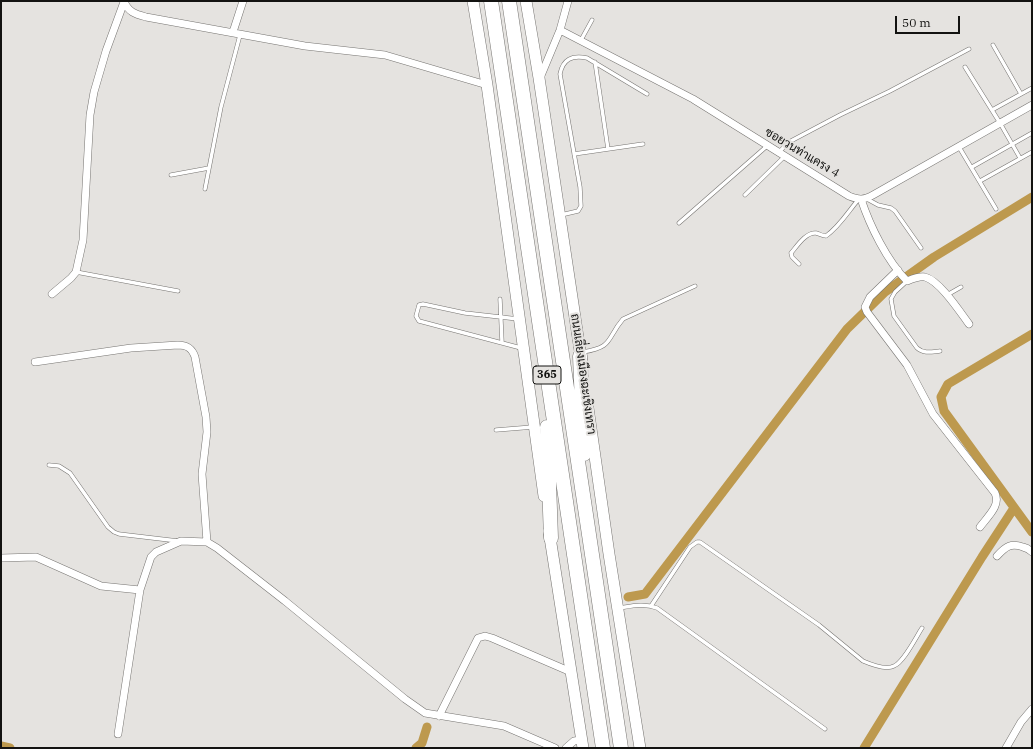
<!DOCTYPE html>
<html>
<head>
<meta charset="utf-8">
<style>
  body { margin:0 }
  #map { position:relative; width:1033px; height:749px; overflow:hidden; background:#e5e3e0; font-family:"IBM Plex Serif",serif }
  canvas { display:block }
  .frame { position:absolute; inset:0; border:2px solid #131311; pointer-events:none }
  .scale { position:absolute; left:895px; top:16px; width:65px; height:18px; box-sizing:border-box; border:2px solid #131311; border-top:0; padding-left:5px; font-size:12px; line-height:14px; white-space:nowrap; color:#131311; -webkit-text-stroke:3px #e5e3e0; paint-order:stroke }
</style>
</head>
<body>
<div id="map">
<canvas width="1033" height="749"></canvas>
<div class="frame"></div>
<div class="scale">50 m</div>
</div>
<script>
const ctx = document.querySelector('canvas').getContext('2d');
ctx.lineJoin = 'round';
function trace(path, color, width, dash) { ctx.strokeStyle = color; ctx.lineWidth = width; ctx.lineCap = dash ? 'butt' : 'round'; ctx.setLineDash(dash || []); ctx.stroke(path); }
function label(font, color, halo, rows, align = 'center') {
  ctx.font = font + ' "IBM Plex Serif",Sarabun,serif'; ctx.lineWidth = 4; ctx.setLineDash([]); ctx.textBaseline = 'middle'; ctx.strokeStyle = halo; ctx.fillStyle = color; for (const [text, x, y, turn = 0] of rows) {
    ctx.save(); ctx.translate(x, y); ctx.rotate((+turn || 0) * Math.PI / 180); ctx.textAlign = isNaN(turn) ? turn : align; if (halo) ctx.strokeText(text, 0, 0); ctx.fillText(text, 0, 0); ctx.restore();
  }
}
trace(new Path2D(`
  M1032,334L948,384L941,397L944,411L1032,532
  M628,597L645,594L847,329L885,292L934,257L1032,197
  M1,746L10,748
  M416,748L422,743L427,727
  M864,748L982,557L1014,508`), '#bd994e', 9);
const lane = new Path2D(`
  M581,40L592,20
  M993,45L1021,94
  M595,62L608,149
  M965,67L1000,123L1020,158
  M992,110L1032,88
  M959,147L996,209
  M779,152L789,142L840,115L890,91L969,49
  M574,154L643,144
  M972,167L1032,133
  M171,175L209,168
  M980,181L1032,152
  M205,189L221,107L240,35
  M745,195L785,156
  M867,199L878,205L891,208L895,211L921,248
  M561,215L578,211L581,206L580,187L560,74C563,59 572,55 587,58L647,94
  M679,223L767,146
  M799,264L792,257L791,253C797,246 806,232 816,233C820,234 822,236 826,236C839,227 848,212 858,200
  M76,272L178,291
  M907,281L895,292L891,299L894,316L917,348C924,354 931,352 940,351
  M947,295L961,287
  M500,299L502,342
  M518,319L465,313L423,304L419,305L416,316L419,321L521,348
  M583,352C614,347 606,339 623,319L695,286
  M496,430L533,427
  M49,465L59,466L70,473L108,527L114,532L119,534L178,541
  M651,606L690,547L697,542H700L819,625L863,661C870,664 886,670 894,666C904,662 916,637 922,628
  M619,608C632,606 644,603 657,608L825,729`);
const street = new Path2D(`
  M124,1C128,12 135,14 146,17L305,46L385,55L487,85
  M560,30L693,99L849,196C859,200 864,200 873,195L1032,105
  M233,32L243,1
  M540,78L560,30L568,1
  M861,199C870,226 887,261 907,281C912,279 919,276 925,277C940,281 960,312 969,324
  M898,270L870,297L865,307L867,312L907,365L933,414L995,493C1001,506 987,517 980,527
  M52,294L71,278L76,272L83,240L90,115L94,92L106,51L124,2
  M35,362L131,348L178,345C187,345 192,348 195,357L206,417L207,432L202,474L207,542
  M997,556C1006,546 1011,543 1023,547C1027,548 1029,549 1032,552
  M1,558L36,557L101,586L140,590
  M439,716L478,638L485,636L492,638L571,672
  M118,734L140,590L151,557L156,552L181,541L207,542L217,548L285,601L405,699L425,713L504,726L555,748
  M566,748L574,741L581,740
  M1006,748L1021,722L1032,709`);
const secondary = new Path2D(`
  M473,1L487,85L544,496
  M526,1L539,78L582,364
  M587,401L609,554L640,748
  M549,531L583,748`);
const highway = new Path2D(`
  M491,1L603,748
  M509,1L621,748
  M580,356L584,454
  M547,427L551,538`);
trace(lane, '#767471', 4.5);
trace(street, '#767471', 8);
trace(secondary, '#767471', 12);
trace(highway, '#767471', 15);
trace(lane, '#fff', 3.5);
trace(street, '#fff', 7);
trace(secondary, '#fff', 11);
trace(highway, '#fff', 14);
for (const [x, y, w] of [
  [547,375,28]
]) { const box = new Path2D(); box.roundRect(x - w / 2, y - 9, w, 18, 3); ctx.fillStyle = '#e5e3e0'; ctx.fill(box); trace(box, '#131311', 1); }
label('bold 11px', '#131311', null, [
  ["365",547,375]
]);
label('12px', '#131311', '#e5e3e0', [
  ["ซอยวนท่าแครง 4",802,153,31],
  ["ถนนเลี่ยงเมืองฉะเชิงเทรา",583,374,82]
]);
</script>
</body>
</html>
